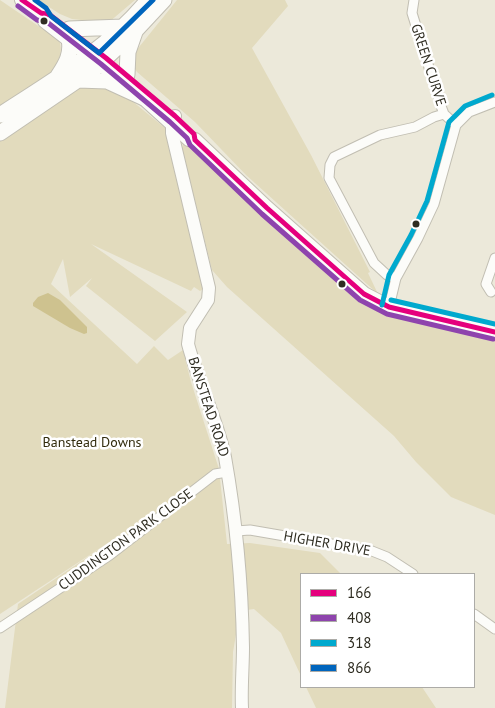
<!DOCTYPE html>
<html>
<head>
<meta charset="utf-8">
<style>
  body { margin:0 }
  #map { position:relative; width:495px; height:708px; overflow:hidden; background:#ece9da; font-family:"PT Sans",sans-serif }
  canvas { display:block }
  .legend { position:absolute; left:300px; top:573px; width:175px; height:115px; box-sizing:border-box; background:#fff; border:1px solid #acaba7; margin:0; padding:6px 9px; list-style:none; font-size:15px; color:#2f2d22 }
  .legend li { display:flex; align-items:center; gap:10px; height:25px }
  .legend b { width:25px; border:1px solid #acaba7 }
</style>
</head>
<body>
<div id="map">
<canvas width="495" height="708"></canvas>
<ul class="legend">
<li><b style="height:6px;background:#e5007d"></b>166</li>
<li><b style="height:6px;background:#8e44ad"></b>408</li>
<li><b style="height:6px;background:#00a9ce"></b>318</li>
<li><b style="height:6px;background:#0065bd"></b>866</li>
</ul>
</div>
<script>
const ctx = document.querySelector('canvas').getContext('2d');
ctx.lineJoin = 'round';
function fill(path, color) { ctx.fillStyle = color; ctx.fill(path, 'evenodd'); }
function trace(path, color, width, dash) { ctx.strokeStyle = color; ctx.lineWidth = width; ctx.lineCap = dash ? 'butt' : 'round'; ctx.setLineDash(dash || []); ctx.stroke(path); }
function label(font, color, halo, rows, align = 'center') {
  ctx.font = font + ' "PT Sans",sans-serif'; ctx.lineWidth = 5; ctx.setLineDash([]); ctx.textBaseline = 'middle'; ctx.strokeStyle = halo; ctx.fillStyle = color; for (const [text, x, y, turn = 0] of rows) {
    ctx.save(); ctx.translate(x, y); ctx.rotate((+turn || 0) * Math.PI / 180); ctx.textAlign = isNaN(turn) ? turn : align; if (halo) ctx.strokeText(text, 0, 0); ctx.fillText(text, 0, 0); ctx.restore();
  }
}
fill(new Path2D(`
  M0,0L59,40C63,51 60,58 54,68L89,86L97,83L126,96L165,128L203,289L200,291L194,287L191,291L91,244L187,312L155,341L86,286L92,278L70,297L63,259L51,284L137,364L154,346L168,360L183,350L191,382L219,469L227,544L250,543L320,553L341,574H301V676L281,633L254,609L240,611L233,652L232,708H5L18,604L126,531L0,614Z
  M38,0H135L108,23L72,19L60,14Z
  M177,0H285L288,6L252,48L311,155L370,272L368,273L378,294L246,175L195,122L137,72L132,64L135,52Z
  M183,142L206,160L348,293L382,311L405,319L495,340V515L451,497L416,462L394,436L227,287L212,270L182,150Z
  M306,687H422L436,708H316Z`), '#e2dbbd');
fill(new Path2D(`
  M48,293L60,300L87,327V333L84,334L70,328L33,306V303L38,297Z`), '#cec28f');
const street = new Path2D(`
  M414,0L412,13L441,106L444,114L456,125
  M396,278L387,275L374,263L329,178L330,165L334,157L380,135L415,127L434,117L444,114
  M491,292L486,284L495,258
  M389,307L396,278L418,238L434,204L456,125L469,112L495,102
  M236,531L250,530L372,551L387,557L413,574
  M474,614L495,629
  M0,628L110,555L215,474L227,472`);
const secondary = new Path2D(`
  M175,116L172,123V133L209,288L208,300L190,328L188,344C198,382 217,418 225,457C236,519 242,583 243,647C243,667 241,688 242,708`);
const primary = new Path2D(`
  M22,0L41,13L45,21L144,98L189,139L195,140L267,208L364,294L389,307L495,332`);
const highway = new Path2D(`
  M69,29L123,27
  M127,75L128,52L135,32
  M58,76C66,64 72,54 69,39
  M78,80L107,81L144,98
  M0,115C52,81 108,49 148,0
  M0,133L94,69L137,29L164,0`);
trace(street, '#c1beb2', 11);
trace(secondary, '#c1beb2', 14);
trace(primary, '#c1beb2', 16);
trace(highway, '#c1beb2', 17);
trace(street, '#fcfcf9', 9);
trace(secondary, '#fcfcf9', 12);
trace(primary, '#fcfcf9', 14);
trace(highway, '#fcfcf9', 15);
trace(new Path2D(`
  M22,0L41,13L50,15L106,58L175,116L194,134L195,140L267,208L364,294L389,307L495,332`), '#e5007d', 5);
trace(new Path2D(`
  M18,6L37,20L47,22L101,64L170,122L187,138L190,145L262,214L360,300L387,314L493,339`), '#8e44ad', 5);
trace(new Path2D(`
  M391,300L495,324
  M382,305L389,275L411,235L427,201L449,122L465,106L492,95`), '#00a9ce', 5);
trace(new Path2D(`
  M35,0L46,8L51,16L99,53L153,0`), '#0065bd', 5);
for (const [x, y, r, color] of [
  [44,21,4.5,"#2f2d22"],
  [416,224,4.5,"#2f2d22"],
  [342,284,4.5,"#2f2d22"]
]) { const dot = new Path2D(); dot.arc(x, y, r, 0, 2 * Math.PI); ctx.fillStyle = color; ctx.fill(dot); trace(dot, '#fff', 2); }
label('14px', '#2f2d22', '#fff', [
  ["GREEN CURVE",428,65,72],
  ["BANSTEAD ROAD",208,407,72],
  ["CUDDINGTON PARK CLOSE",126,540,-36],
  ["HIGHER DRIVE",327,544,10]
]);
label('14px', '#312b0c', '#fff', [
  ["Banstead Downs",92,443]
]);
</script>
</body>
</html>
